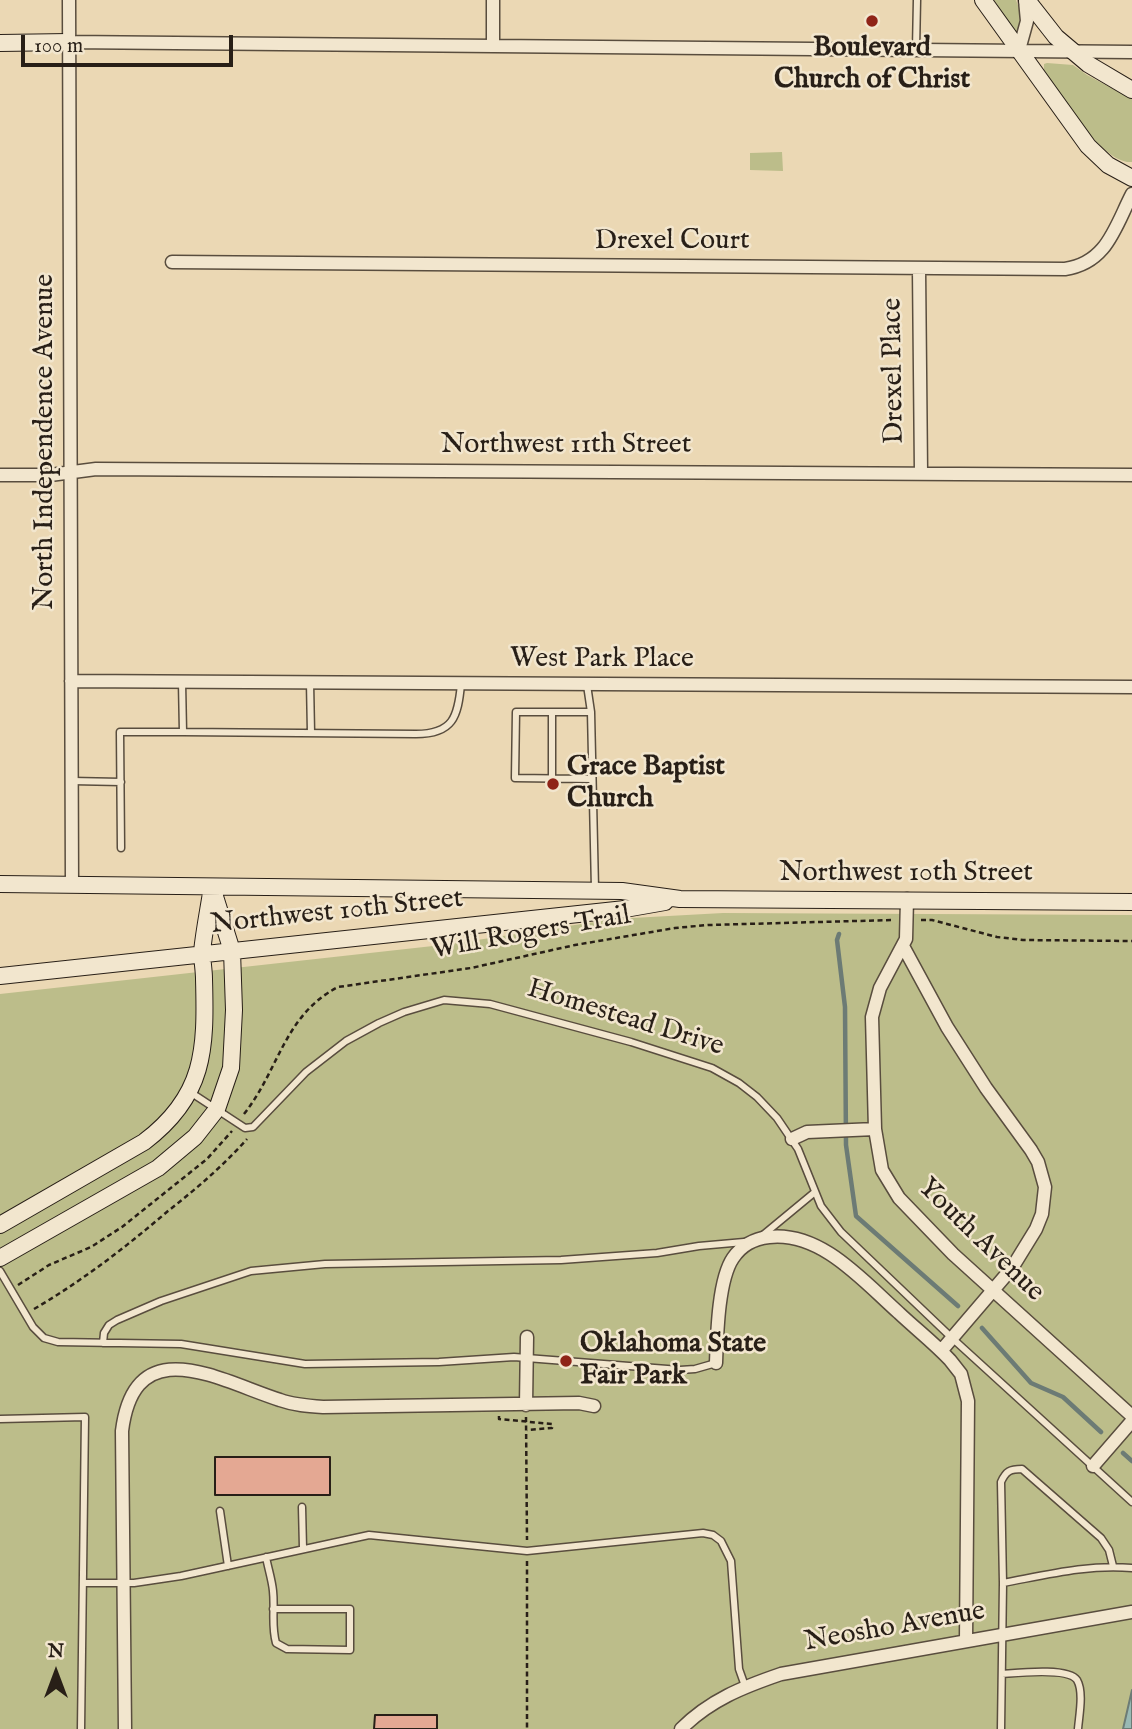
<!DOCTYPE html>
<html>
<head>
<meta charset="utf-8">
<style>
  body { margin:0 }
  #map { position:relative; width:1132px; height:1729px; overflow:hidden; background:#ebd8b4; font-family:"IM FELL English",serif }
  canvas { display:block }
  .north { position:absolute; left:21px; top:1638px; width:70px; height:70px; -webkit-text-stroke:5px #f2e6ce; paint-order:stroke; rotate:0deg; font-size:19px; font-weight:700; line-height:28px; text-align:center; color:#281f17 }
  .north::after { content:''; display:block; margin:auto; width:24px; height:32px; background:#281f17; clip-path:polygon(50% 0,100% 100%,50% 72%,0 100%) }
  .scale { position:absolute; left:21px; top:35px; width:212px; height:32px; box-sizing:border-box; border:4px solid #281f17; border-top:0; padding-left:9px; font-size:21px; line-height:24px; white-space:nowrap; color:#281f17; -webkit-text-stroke:5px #f2e6ce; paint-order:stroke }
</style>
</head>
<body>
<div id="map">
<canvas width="1132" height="1729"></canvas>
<div class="north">N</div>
<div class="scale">100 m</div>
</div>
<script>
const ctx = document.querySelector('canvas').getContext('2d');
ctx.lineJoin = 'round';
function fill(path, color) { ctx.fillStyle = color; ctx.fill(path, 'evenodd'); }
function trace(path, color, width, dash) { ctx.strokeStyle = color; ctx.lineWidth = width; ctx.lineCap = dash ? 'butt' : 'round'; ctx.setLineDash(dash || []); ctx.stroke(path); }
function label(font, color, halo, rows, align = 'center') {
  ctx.font = font + ' "IM FELL English",serif'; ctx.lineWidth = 5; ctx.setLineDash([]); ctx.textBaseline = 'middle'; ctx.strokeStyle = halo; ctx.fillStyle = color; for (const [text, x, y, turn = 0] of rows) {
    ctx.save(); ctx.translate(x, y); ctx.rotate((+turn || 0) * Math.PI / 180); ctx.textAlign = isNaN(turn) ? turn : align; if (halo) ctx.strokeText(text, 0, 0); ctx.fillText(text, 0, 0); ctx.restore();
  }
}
fill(new Path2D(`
  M994,0H1016L1022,17L1019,31H1015Z
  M1047,63L1073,65L1087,75L1132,99V162C1102,165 1060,93 1044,70V64Z
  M782,152L783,171L750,170V153Z
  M723,913L1132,915V1729H0V994L451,944L614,919Z`), '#bcbd8a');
const water = new Path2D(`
  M1132,1690V1729H1123Z`);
fill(water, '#99b9b4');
trace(water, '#6c7b75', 2);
trace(new Path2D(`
  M839,934L837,940L845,1007L846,1145L856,1216L958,1306
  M982,1328L1031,1383L1063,1397L1101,1432
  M1123,1453L1132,1461`), '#6c7b75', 4.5);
const building = new Path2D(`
  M215,1457H330V1495H215Z
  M375,1715H437V1729H374Z`);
fill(building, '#e4a893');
trace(building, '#281f17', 2);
const lane = new Path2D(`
  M916,49L917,0
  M182,682L183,732L416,734C453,734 458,717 461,684
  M310,682L311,733
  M587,685L591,712L595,889
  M591,712H516L515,778L592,779
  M552,713V779
  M72,781L121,782
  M121,848L120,732H183
  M190,1092L245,1128L253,1127L306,1072L346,1041L379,1023L404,1012L444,1000L490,1004L631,1042L712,1068L739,1083L757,1097L777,1118L798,1149L821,1206L841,1232L952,1338L1132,1502
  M763,1235L815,1192
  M0,1271L33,1327L44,1338L58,1342L181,1344L305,1364L439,1362L514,1357L680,1370L695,1369L716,1363
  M103,1343L104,1333L109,1325L117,1320L161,1301L251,1271L325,1264L561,1260L657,1253L699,1246L744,1242
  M0,1419L85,1417L81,1729
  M302,1507L303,1548
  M220,1511L228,1566
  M266,1557C268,1568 272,1580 273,1591C275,1609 271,1625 276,1643L287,1649L350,1650V1609H273
  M83,1583H134L181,1576L369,1535L527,1551L703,1533L713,1535L721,1541L731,1561L739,1669L745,1686
  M1003,1583L1001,1482C1006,1471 1010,1469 1022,1469L1101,1538L1109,1550L1113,1566
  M1002,1674C1017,1673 1068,1667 1077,1680C1084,1692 1079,1716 1078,1729
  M1001,1729L1003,1583C1046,1575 1088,1564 1132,1568`);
const street = new Path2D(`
  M69,0L72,884
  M493,0V45
  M69,42L1132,52
  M1019,50L1027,21L1025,0
  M172,262L1065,269C1107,263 1115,227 1132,194
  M919,269L921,472
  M0,475H50L96,469L1132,475
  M71,681L1132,687
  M907,899L906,939L880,988L872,1017L875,1129L882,1170L899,1198L953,1254L1132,1416
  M903,946L947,1027L986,1088L1031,1150L1038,1162L1045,1187L1042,1214L1036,1229L1012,1268L941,1351
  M792,1139L807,1132L875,1129
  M716,1363C717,1336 718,1280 733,1258C742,1245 753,1239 769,1237C821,1231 863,1281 899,1313C916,1329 934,1343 950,1360L961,1374L968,1401L966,1640
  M526,1405L527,1337
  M1093,1466L1132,1421
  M125,1729L122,1431C135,1328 220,1381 280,1400C294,1405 308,1406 323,1407L579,1403L594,1406
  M681,1729C710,1700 743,1687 781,1674L1132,1612`);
const secondary = new Path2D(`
  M983,0L1088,146L1108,165L1132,178
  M1027,0L1056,37L1088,64L1132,90
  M0,43L69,42
  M0,884L622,891L680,899L1132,902
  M0,976L625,909L665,902
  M0,1225L144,1142C205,1096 206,1050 204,979C204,970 202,960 202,952C204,932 208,912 211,893
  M0,1258L158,1168L195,1137L217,1109L231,1068L234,1010L232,951L212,887`);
trace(lane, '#594d3e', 9);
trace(street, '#594d3e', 15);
trace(secondary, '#281f17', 18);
trace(new Path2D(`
  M921,920H932L997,937L1023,940L1132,941
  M244,1114C279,1070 284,1015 338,987L471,968L575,945L675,928L708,925L893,920
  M18,1285L49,1265L91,1247L122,1227L207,1159L232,1131
  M34,1309C82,1281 126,1247 168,1211C196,1189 223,1166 247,1139
  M499,1416V1419L552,1424V1428L527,1430
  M526,1417L527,1540
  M527,1561V1729`), '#281f17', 2.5, [5, 3.5]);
trace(lane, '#f2e6ce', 6);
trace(street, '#f2e6ce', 12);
trace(secondary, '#f2e6ce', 16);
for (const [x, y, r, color] of [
  [872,21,7,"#8f2418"],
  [553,784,7,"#8f2418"],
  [566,1361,7,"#8f2418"]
]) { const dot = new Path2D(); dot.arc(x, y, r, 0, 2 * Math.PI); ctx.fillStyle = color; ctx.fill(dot); trace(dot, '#f2e6ce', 2.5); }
label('bold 28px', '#281f17', '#f2e6ce', [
  ["Boulevard",872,49,"center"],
  ["Church of Christ",872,81,"center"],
  ["Grace Baptist",567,768],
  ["Church",567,800],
  ["Oklahoma State",580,1345],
  ["Fair Park",580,1377]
], 'left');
label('28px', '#281f17', '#f2e6ce', [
  ["Drexel Court",672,242],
  ["Drexel Place",895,371,-91],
  ["North Independence Avenue",46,442,-90],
  ["Northwest 11th Street",566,446],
  ["West Park Place",602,660],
  ["Northwest 10th Street",906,874],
  ["Northwest 10th Street",337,913,-6],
  ["Will Rogers Trail",531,934,-10],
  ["Homestead Drive",625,1019,17],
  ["Youth Avenue",980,1241,44],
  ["Neosho Avenue",895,1628,-10]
]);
</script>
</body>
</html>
